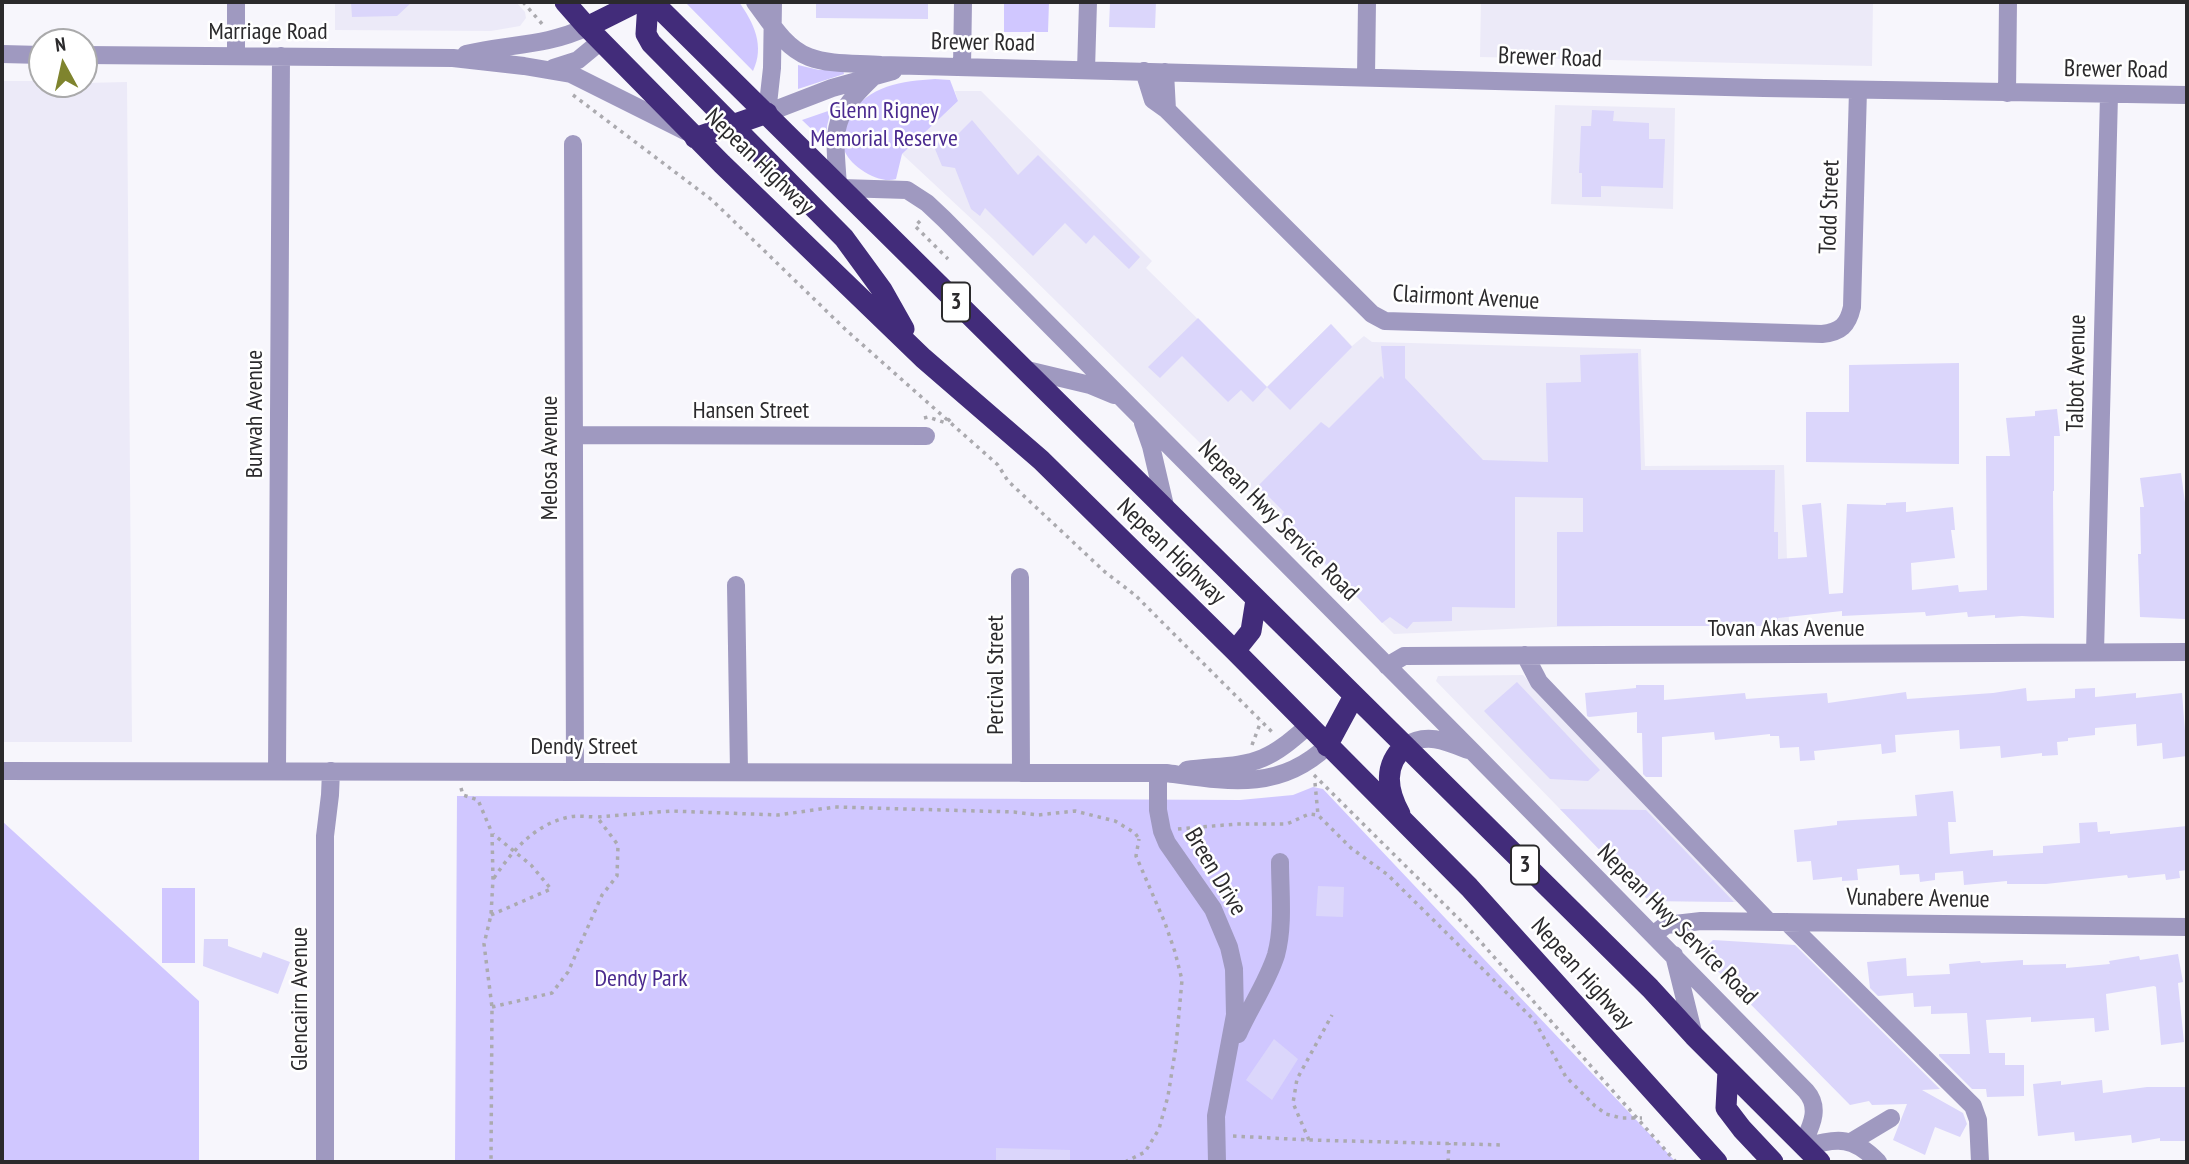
<!DOCTYPE html>
<html>
<head>
<meta charset="utf-8">
<style>
  body { margin:0 }
  #map { position:relative; width:2189px; height:1164px; overflow:hidden; background:#f7f6fc; font-family:"PT Sans Narrow",sans-serif }
  canvas { display:block }
  .frame { position:absolute; inset:0; border:4px solid #2b2a2c; pointer-events:none }
  .north { position:absolute; left:28px; top:28px; width:70px; height:70px; box-sizing:border-box; background:#fff; border:2px solid #aaaaab; border-radius:50%; rotate:352deg; font-size:19px; font-weight:700; line-height:28px; text-align:center; color:#2b2a2c }
  .north::after { content:''; display:block; margin:auto; width:24px; height:32px; background:#7f842e; clip-path:polygon(50% 0,100% 100%,50% 72%,0 100%) }
</style>
</head>
<body>
<div id="map">
<canvas width="2189" height="1164"></canvas>
<div class="frame"></div>
<div class="north">N</div>
</div>
<script>
const ctx = document.querySelector('canvas').getContext('2d');
ctx.lineJoin = 'round';
function fill(path, color) { ctx.fillStyle = color; ctx.fill(path, 'evenodd'); }
function trace(path, color, width, dash) { ctx.strokeStyle = color; ctx.lineWidth = width; ctx.lineCap = dash ? 'butt' : 'round'; ctx.setLineDash(dash || []); ctx.stroke(path); }
function label(font, color, halo, rows, align = 'center') {
  ctx.font = font + ' "PT Sans Narrow",sans-serif'; ctx.lineWidth = 5; ctx.setLineDash([]); ctx.textBaseline = 'middle'; ctx.strokeStyle = halo; ctx.fillStyle = color; for (const [text, x, y, turn = 0] of rows) {
    ctx.save(); ctx.translate(x, y); ctx.rotate((+turn || 0) * Math.PI / 180); ctx.textAlign = isNaN(turn) ? turn : align; if (halo) ctx.strokeText(text, 0, 0); ctx.fillText(text, 0, 0); ctx.restore();
  }
}
fill(new Path2D(`
  M335,2H516L525,12L526,18L520,26L491,31L335,30Z
  M1481,2H1873L1872,66L1480,57Z
  M2,81H42V84L127,82L132,742H2Z
  M955,91H981L1152,261L1146,268L1267,387L1331,324L1352,346L1364,336L1372,342L1641,349L1645,466L1784,465L1789,623L1552,627L1394,634L993,239L902,154L958,101Z
  M1555,105L1675,108L1673,209L1551,204Z
  M1523,675L1746,902L1649,901L1436,681L1438,676Z`), '#eceaf8');
fill(new Path2D(`
  M685,2H739C754,23 765,46 753,71Z
  M1004,2H1049L1048,32H1004Z
  M798,65L819,70H843L844,74L798,89Z
  M935,79L950,80L958,101L902,154L896,179C879,185 848,165 844,149C842,139 846,126 850,117C867,85 903,81 935,79Z
  M831,110L827,126V144L802,120Z
  M1313,787L1323,789L1676,1162H455L457,796L1240,800L1293,795Z
  M2,821L199,1001V1162H2Z
  M162,888H195V963H162Z`), '#d0c7ff');
fill(new Path2D(`
  M351,2H412L397,16L352,17Z
  M816,2H928V19L816,18Z
  M1110,2H1156L1155,28L1109,27Z
  M1592,110L1614,111L1613,121L1649,123V139H1665L1663,188L1601,186V197H1582V173H1579L1581,126H1591Z
  M972,120L1018,175L1038,155L1140,257L1129,269L1094,235L1086,244L1065,223L1033,256L985,208L980,216L971,209L955,168L942,166L935,149L941,139L955,137Z
  M1198,318L1267,387L1253,402L1241,390L1228,402L1182,356L1160,378L1148,367Z
  M1331,324L1352,347L1290,410L1267,387Z
  M1381,346H1405V378L1483,460L1548,462L1546,383L1581,382L1580,355L1638,353L1641,470H1775L1774,532H1778V559L1807,557L1802,505L1821,503L1829,594L1843,593L1847,504L1886,505V503L1906,502V512L1953,507L1955,530H1951L1955,558L1911,563L1912,590L1958,585L1959,592L1987,590L1986,456H2010L2006,418L2035,416V411L2057,409L2060,436H2054V491H2053L2054,618L2022,616L1995,618V615L1968,617L1967,612L1926,616L1925,612L1842,616V611L1778,618V626H1557V532H1583V498L1515,497V608L1452,607V621L1413,622L1407,629L1390,617L1382,623L1281,517L1284,512L1258,486L1321,422L1329,428L1381,376L1384,379Z
  M1959,363V464L1806,462V412H1849V365Z
  M2181,473L2187,517L2185,619L2140,617L2138,554H2141L2140,507H2144L2140,478Z
  M1517,682L1600,770L1588,781L1550,779L1484,711Z
  M1636,685H1664V700L1745,693L1746,699L1827,693L1828,703L1906,692L1907,699L1993,693L2026,688L2027,701L2075,698V689L2095,688V697L2136,693V698L2182,693L2187,756L2163,759L2162,743L2137,746L2136,724L2095,728V735L2068,738V741L2057,742L2058,755L2042,756V753L2001,758L2000,746L1960,749L1959,730L1895,735L1896,752L1882,754L1881,744L1814,751L1815,760L1800,761L1799,747L1780,748L1779,736H1770V734L1715,740L1714,732L1662,737V777H1646L1643,774L1642,733H1637V712L1589,717L1587,716L1585,693L1636,688Z
  M1953,791L1956,822H1948L1950,854L1993,850V856L2043,853V846L2080,843L2079,823L2097,822L2098,832L2110,831V834L2187,826V870L2179,871L2180,878L2166,880L2165,874L2128,878L2127,875L2046,884H2007V881L1964,885L1963,871L1935,873V880L1920,882L1919,874L1900,875L1899,865L1857,869L1858,880L1842,881V877L1813,880L1811,861L1797,862L1794,830L1837,825V821L1917,816L1915,795Z
  M1560,809L1646,810L1734,902L1649,901Z
  M1318,886L1344,887L1343,917L1316,916Z
  M204,939H228V946L261,958L263,952L290,962L278,994L203,966Z
  M1713,940L1795,945L1940,1089L1922,1090L1963,1113L1967,1124L1960,1137L1935,1127L1925,1155L1893,1140L1907,1104L1872,1105L1869,1101L1850,1105L1700,953Z
  M2178,954L2183,982L2178,983L2184,1042L2161,1045L2156,987L2154,986L2106,994L2109,1030L2095,1032L2094,1018L2031,1022V1017L1986,1020L1989,1053H2005V1065H2024V1096L1987,1097L1986,1089H1972L1939,1056V1054H1970L1967,1013L1931,1014V1006L1914,1007L1913,993L1878,996L1870,988L1867,962L1906,958L1907,976L1950,974L1949,964L1980,961L1981,963L2023,960V965L2066,964V968L2110,964L2109,961L2139,956L2140,960Z
  M1274,1039L1298,1059L1272,1100L1246,1080Z
  M2102,1080L2103,1093L2147,1087H2187V1141H2160V1138L2132,1143L2131,1135L2075,1141L2074,1132L2038,1136L2033,1084L2061,1081V1085Z
  M996,1148L1070,1150V1162H996Z`), '#dbd6fb');
trace(new Path2D(`
  M523,2L543,25
  M573,95L712,200L846,330L998,465L1008,481L1105,572L1135,595L1272,732
  M920,221L915,226L948,259
  M924,418L928,417L946,423L953,416
  M1252,745L1261,721
  M1314,775L1471,931L1676,1162
  M1315,783L1318,815
  M461,788L463,795L478,800L492,833L493,879L491,915L484,944L492,1007L491,1162
  M1178,829L1237,824H1287L1309,814L1318,815L1351,848L1388,875L1534,1020L1566,1077L1595,1106L1606,1114L1621,1118H1642
  M494,878C512,851 535,824 569,817C578,815 588,817 597,817
  M491,915L551,889L531,865L493,834
  M492,1007L552,993L568,972L602,895L617,876L618,845L597,817L671,811L778,815L835,807L1014,812L1038,815L1075,811L1115,821L1135,833L1139,839
  M1233,1136L1309,1140L1504,1145
  M1309,1140L1293,1103L1297,1079L1332,1015
  M1125,1162L1145,1152L1159,1129L1168,1096L1176,1046L1182,980L1175,952L1165,923L1136,856L1139,839
  M1448,1162L1449,1143`), '#abaaaf', 3.5, [3.5, 5]);
trace(new Path2D(`
  M755,2C770,22 785,48 809,57C830,65 858,63 881,65L1764,88L2187,95
  M2,54L42,55
  M466,54C508,44 547,46 587,27
  M84,55L453,58L524,66L571,74L685,131
  M236,56V2
  M962,67L963,2
  M553,68L578,60L601,41
  M1086,70L1088,2
  M1144,71L1153,100L1167,110L1372,314L1385,321L1822,334C1841,332 1848,325 1852,307L1858,90
  M1165,72L1167,110
  M1366,77L1367,2
  M2007,93L2008,2
  M767,113L832,88L893,71
  M767,113L772,68L773,2
  M573,144L575,772
  M838,185C834,130 830,118 872,78
  M841,188L907,190L927,203L944,219L1473,752L1806,1091C1821,1108 1811,1126 1803,1144
  M1023,369L1090,385L1114,395
  M1143,423L1151,446L1166,510
  M575,435L926,436
  M1020,577L1021,773
  M736,585L739,772
  M2095,652L2109,95
  M1525,655L1539,682L1769,922
  M1387,666L1404,656L2187,652
  M1405,746C1426,732 1446,741 1468,750
  M1187,770C1211,766 1240,768 1263,758C1280,751 1294,738 1308,726
  M2,771L1166,773C1226,781 1279,792 1327,746
  M277,771L281,56
  M1158,773V810L1162,831L1167,843L1213,909L1229,947L1234,969L1235,1015L1216,1116L1217,1162
  M1787,922L1973,1106L1978,1120L1980,1162
  M1653,935L1666,925L1701,921L2187,927
  M1674,955L1694,1036
  M1238,1034C1250,1007 1267,983 1276,955C1284,926 1280,891 1280,862
  M1851,1142L1891,1118
  M1806,1147C1838,1137 1854,1137 1878,1162
  M325,1162V836L330,795L331,771`), '#9f99c0', 18);
trace(new Path2D(`
  M565,2L587,27L722,164L923,358L1041,460L1235,651L1469,887L1717,1162
  M648,2L646,34L651,43L844,238L882,290L904,329
  M653,2L1650,988L1694,1036L1820,1162
  M587,27L637,2
  M695,138L767,113
  M1235,651L1251,631L1256,600
  M1327,746L1354,696
  M1400,814C1387,790 1383,765 1405,746
  M1728,1070L1726,1108L1742,1129L1773,1162`), '#422c7a', 21);
for (const [x, y, w] of [
  [956,302,28],
  [1525,865,28]
]) { const box = new Path2D(); box.roundRect(x - w / 2, y - 19.5, w, 39, 5); ctx.fillStyle = '#fff'; ctx.fill(box); trace(box, '#2b2a2c', 2); }
label('bold 23px', '#2b2a2c', null, [
  ["3",956,302],
  ["3",1525,865]
]);
label('24px', '#2b2a2c', '#fff', [
  ["Marriage Road",268,32],
  ["Brewer Road",983,43,1],
  ["Brewer Road",1550,58,2],
  ["Brewer Road",2116,70,1],
  ["Nepean Highway",759,162,44],
  ["Todd Street",1830,207,-88],
  ["Clairmont Avenue",1466,298,3],
  ["Talbot Avenue",2077,373,-89],
  ["Hansen Street",751,411],
  ["Burwah Avenue",255,414,-90],
  ["Melosa Avenue",550,458,-90],
  ["Nepean Hwy Service Road",1278,521,45],
  ["Nepean Highway",1171,552,44],
  ["Tovan Akas Avenue",1786,629],
  ["Percival Street",996,675,-90],
  ["Dendy Street",584,747],
  ["Breen Drive",1215,872,59],
  ["Vunabere Avenue",1918,899,1],
  ["Nepean Hwy Service Road",1677,925,45],
  ["Nepean Highway",1582,974,48],
  ["Glencairn Avenue",300,999,-90]
]);
label('24px', '#4a2a8f', '#fff', [
  ["Glenn Rigney",884,111],
  ["Memorial Reserve",884,139],
  ["Dendy Park",641,979]
]);
</script>
</body>
</html>
